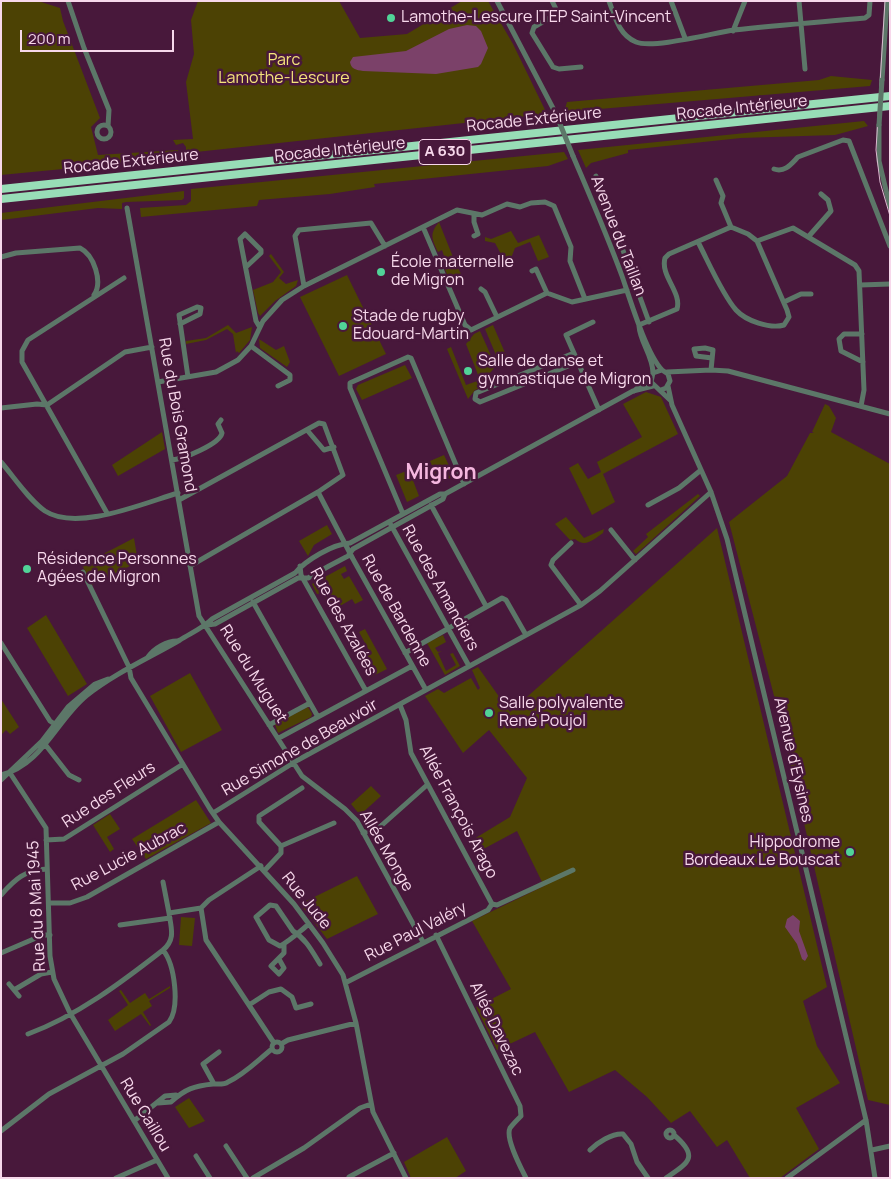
<!DOCTYPE html>
<html>
<head>
<meta charset="utf-8">
<style>
  body { margin:0 }
  #map { position:relative; width:891px; height:1179px; overflow:hidden; background:#48183b; font-family:Manrope,sans-serif }
  canvas { display:block }
  .frame { position:absolute; inset:0; border:2px solid #f7d8eb; pointer-events:none }
  .scale { position:absolute; left:20px; top:30px; width:154px; height:22px; box-sizing:border-box; border:2px solid #f7d8eb; border-top:0; padding-left:6px; font-size:15px; line-height:18px; white-space:nowrap; color:#f7d8eb; -webkit-text-stroke:4px #48183b; paint-order:stroke }
</style>
</head>
<body>
<div id="map">
<canvas width="891" height="1179"></canvas>
<div class="frame"></div>
<div class="scale">200 m</div>
</div>
<script>
const ctx = document.querySelector('canvas').getContext('2d');
ctx.lineJoin = 'round';
function fill(path, color) { ctx.fillStyle = color; ctx.fill(path, 'evenodd'); }
function trace(path, color, width, dash) { ctx.strokeStyle = color; ctx.lineWidth = width; ctx.lineCap = dash ? 'butt' : 'round'; ctx.setLineDash(dash || []); ctx.stroke(path); }
function label(font, color, halo, rows, align = 'center') {
  ctx.font = font + ' Manrope,sans-serif'; ctx.lineWidth = 5; ctx.setLineDash([]); ctx.textBaseline = 'middle'; ctx.strokeStyle = halo; ctx.fillStyle = color; for (const [text, x, y, turn = 0] of rows) {
    ctx.save(); ctx.translate(x, y); ctx.rotate((+turn || 0) * Math.PI / 180); ctx.textAlign = isNaN(turn) ? turn : align; if (halo) ctx.strokeText(text, 0, 0); ctx.fillText(text, 0, 0); ctx.restore();
  }
}
fill(new Path2D(`
  M1,1H38L60,8L63,21L100,118L91,127L98,155L178,150L177,158L1,175Z
  M198,1H339L360,38L407,34L462,1H488L513,44L547,114L196,152L186,157V147L183,143L176,145L173,140L193,139L186,82L194,54L191,20Z
  M831,76L872,80L870,86L564,112L567,102L819,80Z
  M864,121L868,126L835,135L741,138L628,150V153L591,163L586,168L578,150Z
  M564,152L568,159L548,166L374,184L375,187L330,194L259,200L257,206L141,217L140,208L186,205L191,201V189Z
  M184,191V198L182,200L126,202L122,203V209L98,208L1,220V213Z
  M439,222L455,262L463,263L471,260L490,263L502,256L495,243L485,241V237L491,239L511,231L518,243L539,235L549,257L538,261L530,242L515,248L509,263L499,260L488,266L471,263L458,268L462,276L450,281L440,258L444,256L442,250L438,252C432,239 429,234 439,222Z
  M271,254L284,272L279,278L286,284L298,280L296,286L275,301L260,316L258,313L253,290L273,282L281,272L269,256Z
  M347,275L386,354L339,376L300,297Z
  M228,325L236,333L252,327L250,340L239,353L237,351L236,353L233,334L227,329L206,340L186,344V341L206,338Z
  M493,325L506,355L488,375L492,383L475,390L468,399L447,349L451,347L466,385L480,380L466,344L474,334L480,331L493,360L496,355L485,329Z
  M259,339L276,350L284,346L290,362L287,367L260,348Z
  M405,365L412,378L362,400L356,389L358,385Z
  M646,392L661,397L678,434L603,474L615,502L592,515L569,468L578,463L588,479L601,472L597,462L642,437L623,404Z
  M825,404L829,406L836,418L831,432L890,464V1105L868,1100L780,719L729,522L787,476L810,433H814L812,432Z
  M162,432L165,449L118,476L112,465Z
  M444,455L454,476L440,483L430,461Z
  M409,470L419,496L407,502L396,475Z
  M698,494L700,496L644,547L636,554L633,551L648,537L646,534Z
  M566,517L584,538L604,529L603,533C593,540 585,548 575,539L570,540L555,524Z
  M327,525L332,534L314,545L308,556L299,541Z
  M717,528L827,987L803,1001L817,1046L840,1083L796,1108L819,1149L780,1178H750L727,1140L717,1147L690,1111L671,1123L647,1097L615,1070L569,1092L535,1032L497,1050L476,1007L511,989L472,921L544,886L517,831L476,853L469,842L510,817L527,778L489,730L463,753L425,696L438,689L444,693L471,678L478,690L480,688L472,670L478,667L510,712Z
  M134,538L138,562L92,585L82,565Z
  M345,566L347,571L341,574L344,579L349,576L363,600L355,604L352,599L333,610L322,593L317,594L312,584Z
  M46,615L87,684L68,696L27,628Z
  M365,629L387,669L369,678L359,660L371,654L359,632Z
  M443,635L446,642L435,648L438,652L442,651L438,653L446,671L456,665L450,654L453,653L460,666L445,675L427,643Z
  M190,673L222,730L181,752L150,696Z
  M1,699L19,727L10,734L6,730L1,735Z
  M308,707L312,714L311,717L278,733L275,724Z
  M371,786L381,796L360,815L351,804Z
  M196,800L211,823L146,859L132,839Z
  M110,814L120,829L107,837L114,849L110,852L93,825Z
  M357,876L378,914L327,939L300,904Z
  M181,917L195,918L192,946L179,945Z
  M170,986V988L149,1001L152,1006L143,1012L151,1025L150,1026L141,1014L115,1031L108,1020L128,1005L119,991L121,990L130,1003L145,993L149,999Z
  M189,1098L205,1121L189,1128L175,1107Z
  M447,1137L466,1171L455,1178H411L404,1162Z`), '#4c4204');
fill(new Path2D(`
  M467,25L476,26L481,31L488,48L481,64L478,67L436,74L363,71C356,70 351,69 350,62L353,57L406,51L449,29Z
  M793,915L800,921L799,931L808,956L805,961L802,959L797,944L785,927L787,919Z`), '#7b4169');
trace(new Path2D(`
  M68,1L84,48L109,110L108,126
  M497,1L556,114
  M552,1L558,13L534,27L532,33L553,67L559,69L581,67
  M609,1C615,17 619,35 636,42C653,49 713,33 734,30C778,25 821,22 865,18L869,15L870,1
  M671,1L685,38
  M799,1L805,69
  M733,31L745,1
  M882,80L887,1
  M97 132a7 7 0 1 1 14 0a7 7 0 1 1-14 0Z
  M879,125V161L890,207
  M573,156C590,196 607,235 622,276C630,299 646,353 662,370
  M774,169C785,173 792,163 798,157L843,140L849,141L890,246
  M596,176L649,322
  M716,180L723,196L721,203L731,227
  M127,208L199,616L302,776L345,809L357,821L423,942
  M423,227L465,325L471,330L547,293L572,302L627,290
  M474,236L478,234L474,222V215
  M809,236L831,211L828,200L821,194
  M698,242C708,261 722,294 736,310C746,321 770,329 784,325L789,317L787,310L757,241
  M1,257L16,253L80,248C94,255 103,282 94,295
  M246,267L261,253V250L245,234L240,239L256,321L259,326
  M532,271L536,269L547,293
  M860,285L890,284
  M304,286L295,236L299,230L371,223L385,246
  M481,289L485,292L497,317
  M784,302L801,294H811
  M593,322L566,335L599,410
  M180,324L200,314L201,308L197,307L179,315L188,377
  M639,325L677,309C682,292 660,276 665,258L669,254L731,227L748,234L757,241L793,228L855,265L859,271L864,390L861,406
  M639,326C640,342 653,356 653,373
  M862,334H844L839,339L841,351L863,362
  M251,346L290,375V380L278,386
  M574,353L476,393L475,399L480,402L578,362
  M711,370L713,350L705,348L694,349L696,356L712,358
  M667,372L711,370L728,371L890,414
  M158,382L216,372L238,360L251,346L263,321L282,300L304,286L457,210L482,215L507,204L520,207L531,203L545,202L554,206L571,247L570,261L585,299
  M668,386L672,405L711,492L727,539L866,1120L875,1178
  M661,390L666,388L670,381L668,374L662,370L653,373L651,382L670,400
  M634,391L651,377
  M1,408L37,404L47,405L125,352L152,347
  M307,430L324,450L334,447
  M172,460C183,459 220,444 222,433L218,424L221,420
  M1,462C14,477 28,499 45,511C77,532 144,503 178,493
  M179,500L319,423L324,424L343,475L318,492L353,559L426,690
  M431,505L486,606
  M648,505L679,488L701,470
  M107,513L22,362V351L28,340L124,278
  M403,514L350,388V383L352,382L408,357L411,358L464,484
  M391,525L469,666
  M611,530L635,560
  M571,543L553,560L551,565L581,605
  M190,566L318,492
  M300,566L301,575L366,691
  M83,572L129,667L131,678L210,809L219,822L294,904L323,943L343,975L356,1023L373,1112L406,1178
  M253,602L318,717
  M207,625L215,624L298,578H308L329,566L348,556L353,549L443,499L445,494
  M1,643L50,721L56,725
  M405,653L502,598L506,600L526,635
  M148,657C154,648 167,641 177,641
  M269,725L310,703
  M279,738L412,666
  M44,743L69,775L79,780
  M10,773L46,828L50,956L54,979L70,1013L168,1178
  M1,775C42,765 56,721 86,696C115,673 149,658 180,640C191,633 203,628 212,619L295,573C306,560 333,544 350,543L440,494H445L633,391L653,386
  M1,780L42,741L68,707L95,684L108,679
  M213,813L298,760L581,605L600,591L711,492
  M363,833L382,825L427,785
  M46,840L64,839L183,764
  M281,846L334,823
  M265,870L281,853V846L259,822V816L302,788
  M163,882L169,913
  M1,895C15,879 25,870 47,869
  M49,903H70L87,897L219,822
  M492,904L497,905L573,870
  M201,908L206,940L274,1043
  M309,924C300,931 290,941 280,946L269,940L256,917L270,905L276,906L293,931C306,939 312,951 320,964
  M120,925L170,918
  M436,935L520,1106L521,1116C517,1120 513,1124 510,1128C505,1138 521,1168 526,1178
  M1,953L43,935H50
  M279,959L284,968L279,974L271,966L284,953V945
  M347,982L488,910L492,904L411,753L406,720L400,705
  M9,984L14,990
  M19,996L14,990L41,974L52,972
  M249,1005L269,992L281,989L292,997L296,1008L311,1004
  M28,1034C77,1016 122,982 163,950C176,939 171,928 169,913L201,908L209,900L261,866
  M272 1047a5 5 0 1 1 10 0a5 5 0 1 1-10 0Z
  M281,1044L288,1040L356,1023
  M214,1084L203,1064L219,1052
  M158,1103L171,1102C185,1089 194,1086 213,1084C218,1084 224,1085 228,1082C245,1074 258,1060 272,1049
  M134,1121L165,1096L176,1095
  M666 1134a4 4 0 1 1 8 0a4 4 0 1 1-8 0Z
  M1,1131L49,1094L123,1054L169,1022C180,1007 175,965 163,950
  M226,1146L247,1178
  M590,1150C597,1143 612,1133 623,1134L631,1144L637,1162L648,1178
  M872,1150L890,1146
  M196,1156L210,1178
  M349,1177L394,1153
  M116,1178L157,1160
  M253,1178L304,1148L360,1108L371,1104
  M666,1178C688,1163 700,1157 674,1135
  M787,1178L866,1120`), '#5c7768', 5);
trace(new Path2D(`
  M1,189L890,96
  M1,199L890,106`), '#98ddb7', 8);
trace(new Path2D(`
  M885,1L876,150L880,182L890,216`), '#dcbbd0', 1);
trace(new Path2D(`
  M556,114L573,156
  M879,125L882,80`), '#5c7768', 5);
for (const [x, y, r, color] of [
  [391,18,5,"#51d398"],
  [381,272,5,"#51d398"],
  [343,326,5,"#51d398"],
  [468,371,5,"#51d398"],
  [27,569,5,"#51d398"],
  [489,713,5,"#51d398"],
  [850,852,5,"#51d398"]
]) { const dot = new Path2D(); dot.arc(x, y, r, 0, 2 * Math.PI); ctx.fillStyle = color; ctx.fill(dot); trace(dot, '#48183b', 2); }
for (const [x, y, w] of [
  [445,152,52]
]) { const box = new Path2D(); box.roundRect(x - w / 2, y - 12.5, w, 25, 4); ctx.fillStyle = '#48183b'; ctx.fill(box); trace(box, '#f7d8eb', 1); }
label('bold 15px', '#f7d8eb', null, [
  ["A 630",445,152]
]);
label('16px', '#f7d8eb', '#48183b', [
  ["Lamothe-Lescure ITEP Saint-Vincent",401,18],
  ["École maternelle",391,263],
  ["de Migron",391,281],
  ["Stade de rugby",353,317],
  ["Edouard-Martin",353,335],
  ["Salle de danse et",478,362],
  ["gymnastique de Migron",478,380],
  ["Résidence Personnes",37,560],
  ["Agées de Migron",37,578],
  ["Salle polyvalente",499,704],
  ["René Poujol",499,722],
  ["Hippodrome",840,843,"right"],
  ["Bordeaux Le Bouscat",840,861,"right"]
], 'left');
label('16px', '#f4e37b', '#48183b', [
  ["Parc",284,61],
  ["Lamothe-Lescure",284,79]
]);
label('16px', '#f7d8eb', '#48183b', [
  ["Rocade Intérieure",742,108,-6],
  ["Rocade Extérieure",534,120,-6],
  ["Rocade Intérieure",340,150,-6],
  ["Rocade Extérieure",131,162,-6],
  ["Avenue du Taillan",618,236,69],
  ["Rue du Bois Gramond",177,415,80],
  ["Rue des Amandiers",440,588,61],
  ["Rue de Bardenne",396,611,61],
  ["Rue des Azalées",343,622,61],
  ["Rue du Muguet",253,674,58],
  ["Rue Simone de Beauvoir",300,748,-30],
  ["Avenue d'Eysines",793,760,77],
  ["Rue des Fleurs",109,795,-33],
  ["Allée François Arago",458,812,62],
  ["Allée Monge",386,851,60],
  ["Rue Lucie Aubrac",129,857,-28],
  ["Rue Jude",306,901,51],
  ["Rue du 8 Mai 1945",37,906,-93],
  ["Rue Paul Valéry",416,932,-27],
  ["Allée Davezac",496,1029,64],
  ["Rue Caillou",145,1115,59]
]);
label('bold 21px', '#f5b7df', '#48183b', [
  ["Migron",441,473]
]);
</script>
</body>
</html>
